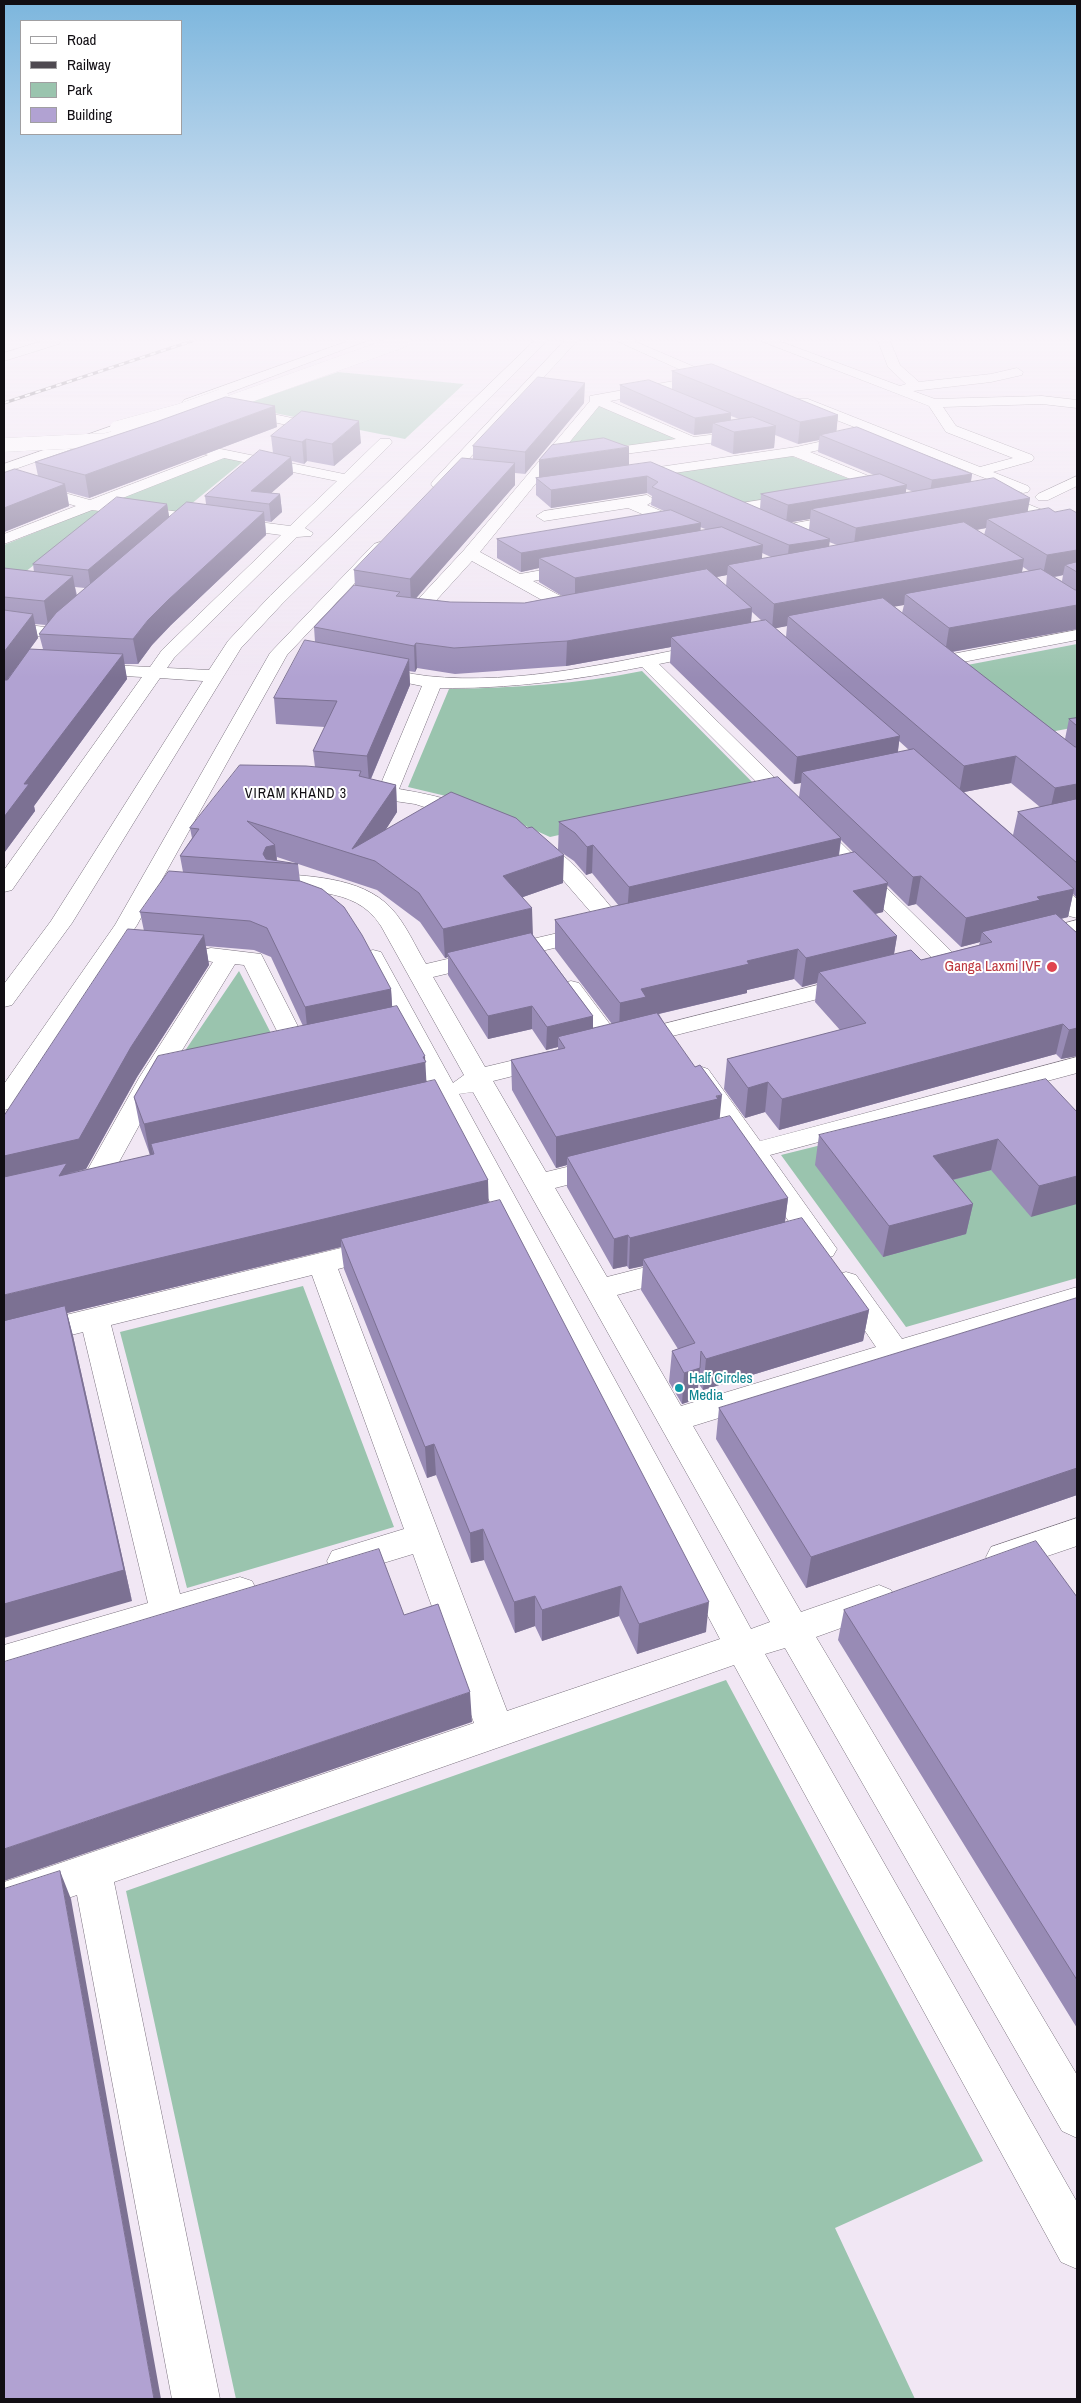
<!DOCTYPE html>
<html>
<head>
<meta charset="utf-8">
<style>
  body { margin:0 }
  #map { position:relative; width:1081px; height:2403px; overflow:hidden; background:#f1e7f4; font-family:"Archivo Narrow",sans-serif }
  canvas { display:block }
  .frame { position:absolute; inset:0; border:5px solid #110e13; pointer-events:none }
  .legend { position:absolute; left:20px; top:20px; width:162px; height:115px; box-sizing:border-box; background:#fff; border:1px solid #a09fa1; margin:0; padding:6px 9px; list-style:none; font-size:15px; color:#110e13 }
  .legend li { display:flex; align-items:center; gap:10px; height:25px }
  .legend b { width:25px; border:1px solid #a09fa1 }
</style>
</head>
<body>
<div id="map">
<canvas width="1081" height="2403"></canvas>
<div class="frame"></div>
<ul class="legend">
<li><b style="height:6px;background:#fff"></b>Road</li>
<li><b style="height:6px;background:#4f4a51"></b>Railway</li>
<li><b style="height:14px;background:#9ac4ae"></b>Park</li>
<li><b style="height:14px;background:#b1a2d2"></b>Building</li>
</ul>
</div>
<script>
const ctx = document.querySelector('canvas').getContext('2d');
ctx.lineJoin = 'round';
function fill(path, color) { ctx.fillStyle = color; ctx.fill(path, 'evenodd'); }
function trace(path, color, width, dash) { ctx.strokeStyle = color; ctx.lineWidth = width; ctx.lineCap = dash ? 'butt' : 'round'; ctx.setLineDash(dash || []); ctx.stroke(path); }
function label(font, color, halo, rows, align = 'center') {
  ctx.font = font + ' "Archivo Narrow",sans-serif'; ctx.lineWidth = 4; ctx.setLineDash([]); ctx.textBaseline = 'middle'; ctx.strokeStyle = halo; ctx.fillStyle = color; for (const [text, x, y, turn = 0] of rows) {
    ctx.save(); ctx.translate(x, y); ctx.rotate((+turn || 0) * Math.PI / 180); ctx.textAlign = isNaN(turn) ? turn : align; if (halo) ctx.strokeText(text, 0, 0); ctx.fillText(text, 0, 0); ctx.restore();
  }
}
fill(new Path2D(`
  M338,372L464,384L405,439L239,406Z
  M600,404L679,440L558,456Z
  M789,455L862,484L740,506L665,473Z
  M229,456L246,459L179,514L106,503Z
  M91,510L103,511L11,583L4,582V545Z
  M1077,644V727L1050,732L962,666Z
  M642,671L760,790L550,837L501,815L446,796L408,787L449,689C514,688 578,684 642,671Z
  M239,971L276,1043L174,1067Z
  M1038,1091L1077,1133V1278L906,1327L781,1155Z
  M303,1286L394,1527L187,1588L120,1332Z
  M726,1680L983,2161L835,2228L915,2399H236L126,1891Z`), '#9ac4ae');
const minor = new Path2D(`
  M42,341H61L59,344L4,361V353Z
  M348,341H366L194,406L189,407L182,403L184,400Z
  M534,341H547L282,604L241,648L72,923L12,1005L4,1007V984L51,921L203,681L160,678L12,890L4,892V870L142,677L87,674L81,673L78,669L81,665L87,664L150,667L162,650L281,535L92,510L4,544V534L76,506L27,491L25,488L27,485L32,484L90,500L208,455L201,453L199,450L206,446L344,474L380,439H390L392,442L390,445L305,528L313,533L311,536L297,537L174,658L167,668L209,670L228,641L270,596ZM224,458L337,481L290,526L110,503Z
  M564,341H577L443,487H433L431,484L433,481Z
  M617,341H634L725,380L727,383L720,387L709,383L610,401L694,437L749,430L756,434L749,438L593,458L586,454L588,451L676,439L599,406L480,552L520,574L576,564L582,566L584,569L582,572L533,581L579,606L582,610L579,614H567L472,561L422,616H410L407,612L410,608L464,550L590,401V396L696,377Z
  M761,341H779L900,386L906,384L888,367L878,341H890L900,365L919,382L991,374L1017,368L1023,372L1022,375L991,382L913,391L935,399L1042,396L1077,400V408L1042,404L943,407L956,426L1032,455L1034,458L1032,461L993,472L1028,486L1030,489L1028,492L1023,493L798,405L796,402L798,399H808L980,467L1013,458L946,432L929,406Z
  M240,407L325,425L332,429L325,433L235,414L233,411Z
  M146,414L153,418L151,421L4,473V464Z
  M855,434L862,438L860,441L810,452L898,488L900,491L898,494H888L793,456L632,479L625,475L632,471L796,447Z
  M1077,476V486L1048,500H1038L1035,497L1038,494Z
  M993,490L1077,524V534L988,497L986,494Z
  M798,494L803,496L806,499L803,502L735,514L727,509L735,504Z
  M647,495L655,500L647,505L694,525L696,528L694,531H682L628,508L544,521L536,516L544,511Z
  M846,514L851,516L854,519L851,522L784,535L776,530L784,525Z
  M380,542L386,544L388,547L386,550L287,655L160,883L202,887L205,892L202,897L194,899L153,896L137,925L13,1108L4,1110V1084L115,925L270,653L374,544Z
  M4,622L53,628L59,629L62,633L59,637L53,638L4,632Z
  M1077,630V640L942,666L936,665L933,661L936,657L942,656Z
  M707,644L713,645L716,649L713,653L659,664L955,955L959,960L955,965L947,967L939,965L642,667C575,680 508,689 440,688L399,789C416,792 469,801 478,815L475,819L468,821L415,804L360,796L353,794L350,790L353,786L360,784L380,786L422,686L368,675L365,671L368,667L374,666C391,669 409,674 427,676C520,686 617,661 707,644Z
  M535,839C565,846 603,899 624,922L627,927L624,932L616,934L608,932L557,873L528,849L524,845L528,841Z
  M1042,872L1050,874L1077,899V918L1069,916L1034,884L1031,879L1034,874Z
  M266,873C306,876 361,876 391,908C406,924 415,946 426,964L592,925L600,927L603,932L600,937L433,977L485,1067L548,1052L557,1055L560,1060L557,1065L493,1081L546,1172L604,1158L614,1161L617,1167L614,1173L555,1188L607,1277L677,1259L687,1262L691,1269L687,1276L617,1295L681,1406L876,1347L832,1282L836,1275L846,1272L856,1275L902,1339L1077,1287V1307L693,1426L801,1612L879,1585L891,1590L896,1600L891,1610L816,1637L1077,2075V2138L1062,2131L785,1648L765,1654L1077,2202V2269L1061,2262L734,1665L114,1882L220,2399H172L77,1895L4,1920V1882L474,1723L413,1554L344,1575L332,1571L327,1561L332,1551L404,1529L312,1275L111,1325L180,1594L240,1577L252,1581L257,1591L252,1601L4,1675V1645L148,1603L83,1332L4,1352V1330L378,1239L388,1242L392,1249L388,1256L338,1269L507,1711L720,1639L361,957L365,952L373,950L381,952L453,1083L464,1075L381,926C354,883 300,895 258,885L255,880L258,875ZM473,1092L770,1622L751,1629L459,1094Z
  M1077,920V934L1036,945L1028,943L1025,938L1028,933Z
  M211,948L261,954L309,1048L306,1053L297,1055L288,1053L244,965L235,964L165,1078L107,1184L97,1187L87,1184L83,1178L139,1078L213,962L203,960L199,955L203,950Z
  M853,976L861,978L865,983L861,988L633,1046L624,1044L621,1049L612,1051L603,1049L559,988L563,983L571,981L579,983L621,1039L624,1034Z
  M1077,1057V1073L770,1155L837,1249L833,1256L823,1259L813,1256L686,1074L690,1069L699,1066L708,1069L760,1141Z
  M1077,1518V1546L1003,1571L991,1567L986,1557L991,1547Z`);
trace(minor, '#7b737f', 1);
fill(minor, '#fff');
const rail = new Path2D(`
  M4,403L192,341`);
trace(rail, '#4f4a51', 3);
trace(rail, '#fff', 2, [5.5]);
const minorBridge = new Path2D(`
  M206,411L402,341
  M117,428L179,411L221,396
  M4,445L106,440L138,432`);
trace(minorBridge, '#7b737f', 14, []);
trace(minorBridge, '#fff', 14);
fill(new Path2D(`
  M672,371L838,415L836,432L972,474L971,482L1030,498L1027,512H1055L1077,513V629L952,652L1065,739L1069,719L1077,718V898L1073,894L1068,917L1061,919L1077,933V1056L1061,1059L1056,1054L779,1130L765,1112L745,1118L724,1089L727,1059L840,1030L815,1002L817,983L802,987L794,979L747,990V993L659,1014L719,1119L788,1198L785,1222L869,1310L863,1341L703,1390L698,1383L697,1399L682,1404L669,1382L672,1351L678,1349L641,1290L643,1266L629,1269L627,1266L613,1269L567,1187V1165L556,1168L512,1090L511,1060L558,1050V1047L546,1050L532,1029L488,1039L448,975V957L445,958L420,922L377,890L277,857V861L298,864L300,881L391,989L392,1007L427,1082L488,1180V1203L706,1632L637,1654L619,1616L542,1641L535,1626L515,1633L484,1560L471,1563L436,1475L427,1478L344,1269L341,1247L67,1313L73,1336L132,1601L4,1116L144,931L140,912L183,872L180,856L192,838L190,828L315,767L313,751L325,727L276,724L274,698L315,642L314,627L355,586L354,570L473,459V446L584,403L525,474L515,473V485L416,598L450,602L524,603L562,596L539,582V568L521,572L497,558V539L664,511L651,505L652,496L647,493L551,508L536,495V478L629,465L760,509L761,494L874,475L818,452L819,440L798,444L775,435L774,448L733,454L711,445L712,433L694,435L620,402V385L672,389ZM731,416L739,419L731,420ZM906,489L914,492L906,493ZM810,519L809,530L791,522ZM700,527L708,530L700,531ZM986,528L984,535L977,530ZM829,542L837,545L829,547ZM762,553L771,557L762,559ZM1023,567L1029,571L1022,572ZM727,575L726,586L717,577ZM1063,575L1062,581L1054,577L1060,576ZM904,605L902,613L894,606ZM752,612L762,621L751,623ZM787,626L786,637L775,628ZM671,647L670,663L794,784L801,783L799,797L559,822L558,850L574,861L586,875L592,873L619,906L555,920V949L612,1024L593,1028V1016L533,935L523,897L563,883L386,829L397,812L396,785L371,779L410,685L409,671L415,672L417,668L455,674L566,666ZM899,741L909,750L898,752ZM1011,783L1040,807L1018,812L1013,835L964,792ZM841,840L853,852L839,856ZM887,885L908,906L916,904L961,947L980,942L979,945L921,960L894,954L897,936L875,914L883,912ZM206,946L254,950L271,957L303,1026L134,1097L140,1127L150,1155H153L69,1174L86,1169L137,1077L209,965Z
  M277,427L89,498L67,492L69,506L4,532V473L38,476L35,462Z
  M271,436L361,443L334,466L307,461L304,464L292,461L293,474L271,493L280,494L282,512L271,522L265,521L266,535L171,625L152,645L138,664H124L127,679L34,806L35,811L4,853V568L34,572L33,564L167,504L169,517L206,504L205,496L273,453ZM75,587L85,588L77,595ZM35,624L46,625L39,634L43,649H30L38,638Z
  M1077,1112L1031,1217L991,1170L953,1180L973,1204L966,1234L883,1257L815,1165L819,1135Z
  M1077,1298V1495L806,1588L716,1439L719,1408Z
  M1077,1597V2028L838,1640L844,1610Z`), '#988bb5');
fill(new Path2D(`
  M585,383L584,403L525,474V452Z
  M275,406L277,427L89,498L85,475Z
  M731,413L730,430L713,423L712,433L694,435L695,418Z
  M838,415L836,436L820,435L819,440L798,444L800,422Z
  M359,421L361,443L334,466L332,444Z
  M776,426L774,448L733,454L734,432Z
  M306,439L307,461L304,464L302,442Z
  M629,447V469L539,480V460Z
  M291,457L293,474L260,503L251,491Z
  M515,463V485L411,604L410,579Z
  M972,474L969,491L929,498L932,480Z
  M647,476V493L551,508V490Z
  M65,484L69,506L4,532V508Z
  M907,485L904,503L811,509L810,519L786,523L788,505Z
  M280,494L282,512L271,522L269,504Z
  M1030,498L1026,521L987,519L986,528L853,552L856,528Z
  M167,504L170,522L91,589L88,570Z
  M264,512L266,535L171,625L152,645L138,664L133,639L148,620L168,600Z
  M701,523L700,541L539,558V568L521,572V553Z
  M830,539L828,557L787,564L789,545Z
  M763,545L761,569L728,565L727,575L575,603V578Z
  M1077,550V572L1065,565L1063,575L1042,579L1047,555Z
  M1024,559L1020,583L905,594L904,605L797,624L788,616L787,626L772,629L774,604Z
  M73,576L77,600L48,625L44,601Z
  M1077,605V629L945,653L949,628Z
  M752,608L750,633L671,637V647L566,666L567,641Z
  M33,614L38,638L4,684V652Z
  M416,643L417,668L415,672L414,646Z
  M123,654L127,679L34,806L35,811L4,853V817L24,784Z
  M409,659L410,685L369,783L367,756Z
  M900,736L896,763L802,772L801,783L794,784L797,757Z
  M1016,756L1011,783L959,793L964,766Z
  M1077,784V810L1049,815L1055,788Z
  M396,785L397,812L367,859L352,849Z
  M841,838L837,866L627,916L629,887Z
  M275,845L277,863L264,862L263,854L266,847Z
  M593,845L592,873L586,875L587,847Z
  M564,855L563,883L503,904V876Z
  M921,876L916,904L908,906L913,877Z
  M888,883L883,912L849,920L853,891Z
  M1074,889L1068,917L1034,925L982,932L980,942L961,947L966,918L1037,897Z
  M532,908L533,937L447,953L448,957L445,958L443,929Z
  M204,935L209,965L137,1077L86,1169L69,1173L74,1194L4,1188V1156L131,1047Z
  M897,936L892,965L819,972L817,983L802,987L806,958Z
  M798,949L794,979L747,990V993L645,1017L619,1033L620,1003L641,989L747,961Z
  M391,989L393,1019L308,1036L305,1007Z
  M532,1006V1029L488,1039V1016Z
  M593,1016V1039L558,1037V1047L546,1050L547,1027Z
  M1063,1024L1056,1054L779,1130L782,1099Z
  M1077,1028V1056L1061,1059L1069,1030Z
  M425,1056L427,1092L151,1144L153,1154L150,1155L144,1124Z
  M768,1082L765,1112L745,1118L748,1088Z
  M722,1095L719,1125L567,1157V1165L556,1168V1137Z
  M998,1139L991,1170L927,1186L933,1156Z
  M1077,1176V1204L1031,1217L1039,1186Z
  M488,1180L489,1211L341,1239V1247L67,1313L73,1336L132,1601L4,1638V1295Z
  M788,1198L784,1228L643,1259V1266L629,1269L630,1238Z
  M973,1204L966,1234L883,1257L889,1226Z
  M628,1235L627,1266L613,1269L614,1239Z
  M869,1310L863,1341L703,1390L706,1359Z
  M700,1368L697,1399L682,1404L684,1373Z
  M434,1444L436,1475L427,1478L425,1447Z
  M1077,1468V1495L806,1588L811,1557Z
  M483,1529L484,1560L471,1563L470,1533Z
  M621,1586L619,1616L542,1641V1610Z
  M535,1596V1626L515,1633L514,1602Z
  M709,1602L706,1632L637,1654L639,1624Z
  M470,1692L472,1722L4,1881V1849Z
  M60,1871L71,1899L161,2399H154Z`), '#7c7193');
const building = new Path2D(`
  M712,364L838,415L800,422L672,371Z
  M538,377L585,383L525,452L473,446Z
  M649,380L731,413L695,418L620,385Z
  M226,397L275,406L85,475L35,462L156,422Z
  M302,411L359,421L332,444L306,439L302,442L271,436Z
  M753,417L776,426L734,432L713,423Z
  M857,427L972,474L932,480L820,435Z
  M604,438L629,447L539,460L552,445Z
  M260,450L291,457L251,491L280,494L269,504L205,496Z
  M462,458L515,463L410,579L354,570Z
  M651,462L830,539L789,545L652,487L658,482L647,476L551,490L536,478Z
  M15,469L65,484L4,508V473Z
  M880,474L907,485L788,505L761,494Z
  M994,478L1030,498L856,528L811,509Z
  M117,497L167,504L88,570L33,564Z
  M187,502L264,512L168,600L148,620L133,639L39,634L56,613Z
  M1049,508L1055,512L1070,509L1077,513V550L1047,555L987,519Z
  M671,510L701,523L521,553L497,539Z
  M964,522L1024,559L774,604L728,565Z
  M722,527L763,545L575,578L539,558Z
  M1077,562V572L1065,565Z
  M4,568L73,576L44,601L4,597Z
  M707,569L752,608L567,641L454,648L416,643L414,646L314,627L354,585L400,592L396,596L450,602L524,603Z
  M1041,569L1075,590H1077V605L949,628L905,594Z
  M883,598L1075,747H1077V784L1055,788L1016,756L964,766L788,616Z
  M4,610L33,614L4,652Z
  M766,620L900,736L797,757L671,637Z
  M305,640L409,659L367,756L313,751L337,701L274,698Z
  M30,649L123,654L24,784H29L4,817V680H7Z
  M1077,718V726L1069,719Z
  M914,749L1074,889L1037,897L1040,900L966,918L921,876L913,877L802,772Z
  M240,765L306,766L361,771L359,776L396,785L352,849L451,792L516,818L527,828L532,827L564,855L503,876L532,908L443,929L419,893L375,861L247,821L275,845L266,847L263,854L266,859L298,864L180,856L199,829L190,828Z
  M778,777L841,838L629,887L593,845L587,847L575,833L559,822Z
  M1077,799V863L1018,812Z
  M855,852L888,883L853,891L897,936L806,958L798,949L747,961L749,964L641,989L646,997L620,1003L555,920Z
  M169,871L300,881L322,889L344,907L362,935L391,989L305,1007L267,928L250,921L140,912Z
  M1056,914L1077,933V1028L1069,1030L1063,1024L782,1099L768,1082L748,1088L727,1059L866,1023L819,972L911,950L921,960L992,942L982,932Z
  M128,929L204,935L131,1047L79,1139L4,1156V1116Z
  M531,933L593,1016L547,1027L532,1006L488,1016L447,953Z
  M397,1006L425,1056L423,1057L426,1062L144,1124L134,1097L158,1056Z
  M657,1013L695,1067L700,1065L722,1095L716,1096L718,1099L556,1137L511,1060L565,1048L558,1037Z
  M1046,1079L1077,1112V1176L1039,1186L998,1139L933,1156L973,1204L889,1226L819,1135Z
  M435,1080L488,1180L4,1295V1177L67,1163L59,1176L154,1154L151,1144Z
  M730,1116L788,1198L630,1238L628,1235L614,1239L567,1157Z
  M500,1200L709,1602L639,1624L621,1586L542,1610L535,1596L514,1602L483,1529L470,1533L434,1444L425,1447L341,1239Z
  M802,1218L869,1310L706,1359L701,1351L700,1368L684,1373L672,1351L695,1343L643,1259Z
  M1077,1298V1468L811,1557L719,1408Z
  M65,1306L124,1570L4,1604V1321Z
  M1036,1541L1077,1597V1980L844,1610Z
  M379,1549L404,1615L438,1604L470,1692L4,1849V1662Z
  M60,1871L154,2399H4V1889Z`);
fill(building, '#b1a2d2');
trace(building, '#7c7193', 1);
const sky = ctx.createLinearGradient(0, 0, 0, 678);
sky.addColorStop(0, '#7cb6dd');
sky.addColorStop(0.5, '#f9f4fa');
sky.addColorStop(1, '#f9f4fa00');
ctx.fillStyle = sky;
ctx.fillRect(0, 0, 1081, 678);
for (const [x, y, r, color] of [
  [1052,967,6,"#e0444e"],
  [679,1388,5,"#0f9aa8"]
]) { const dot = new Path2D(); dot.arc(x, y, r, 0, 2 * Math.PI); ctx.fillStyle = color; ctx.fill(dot); trace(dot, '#fff', 2); }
ctx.letterSpacing = '1px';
label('14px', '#110e13', '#fff', [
  ["VIRAM KHAND 3",296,794]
]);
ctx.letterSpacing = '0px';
label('15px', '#be3a42', '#fff', [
  ["Ganga Laxmi IVF",1041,967]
], 'right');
label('15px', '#0d838f', '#fff', [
  ["Half Circles",689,1379],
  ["Media",689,1396]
], 'left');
</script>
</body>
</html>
